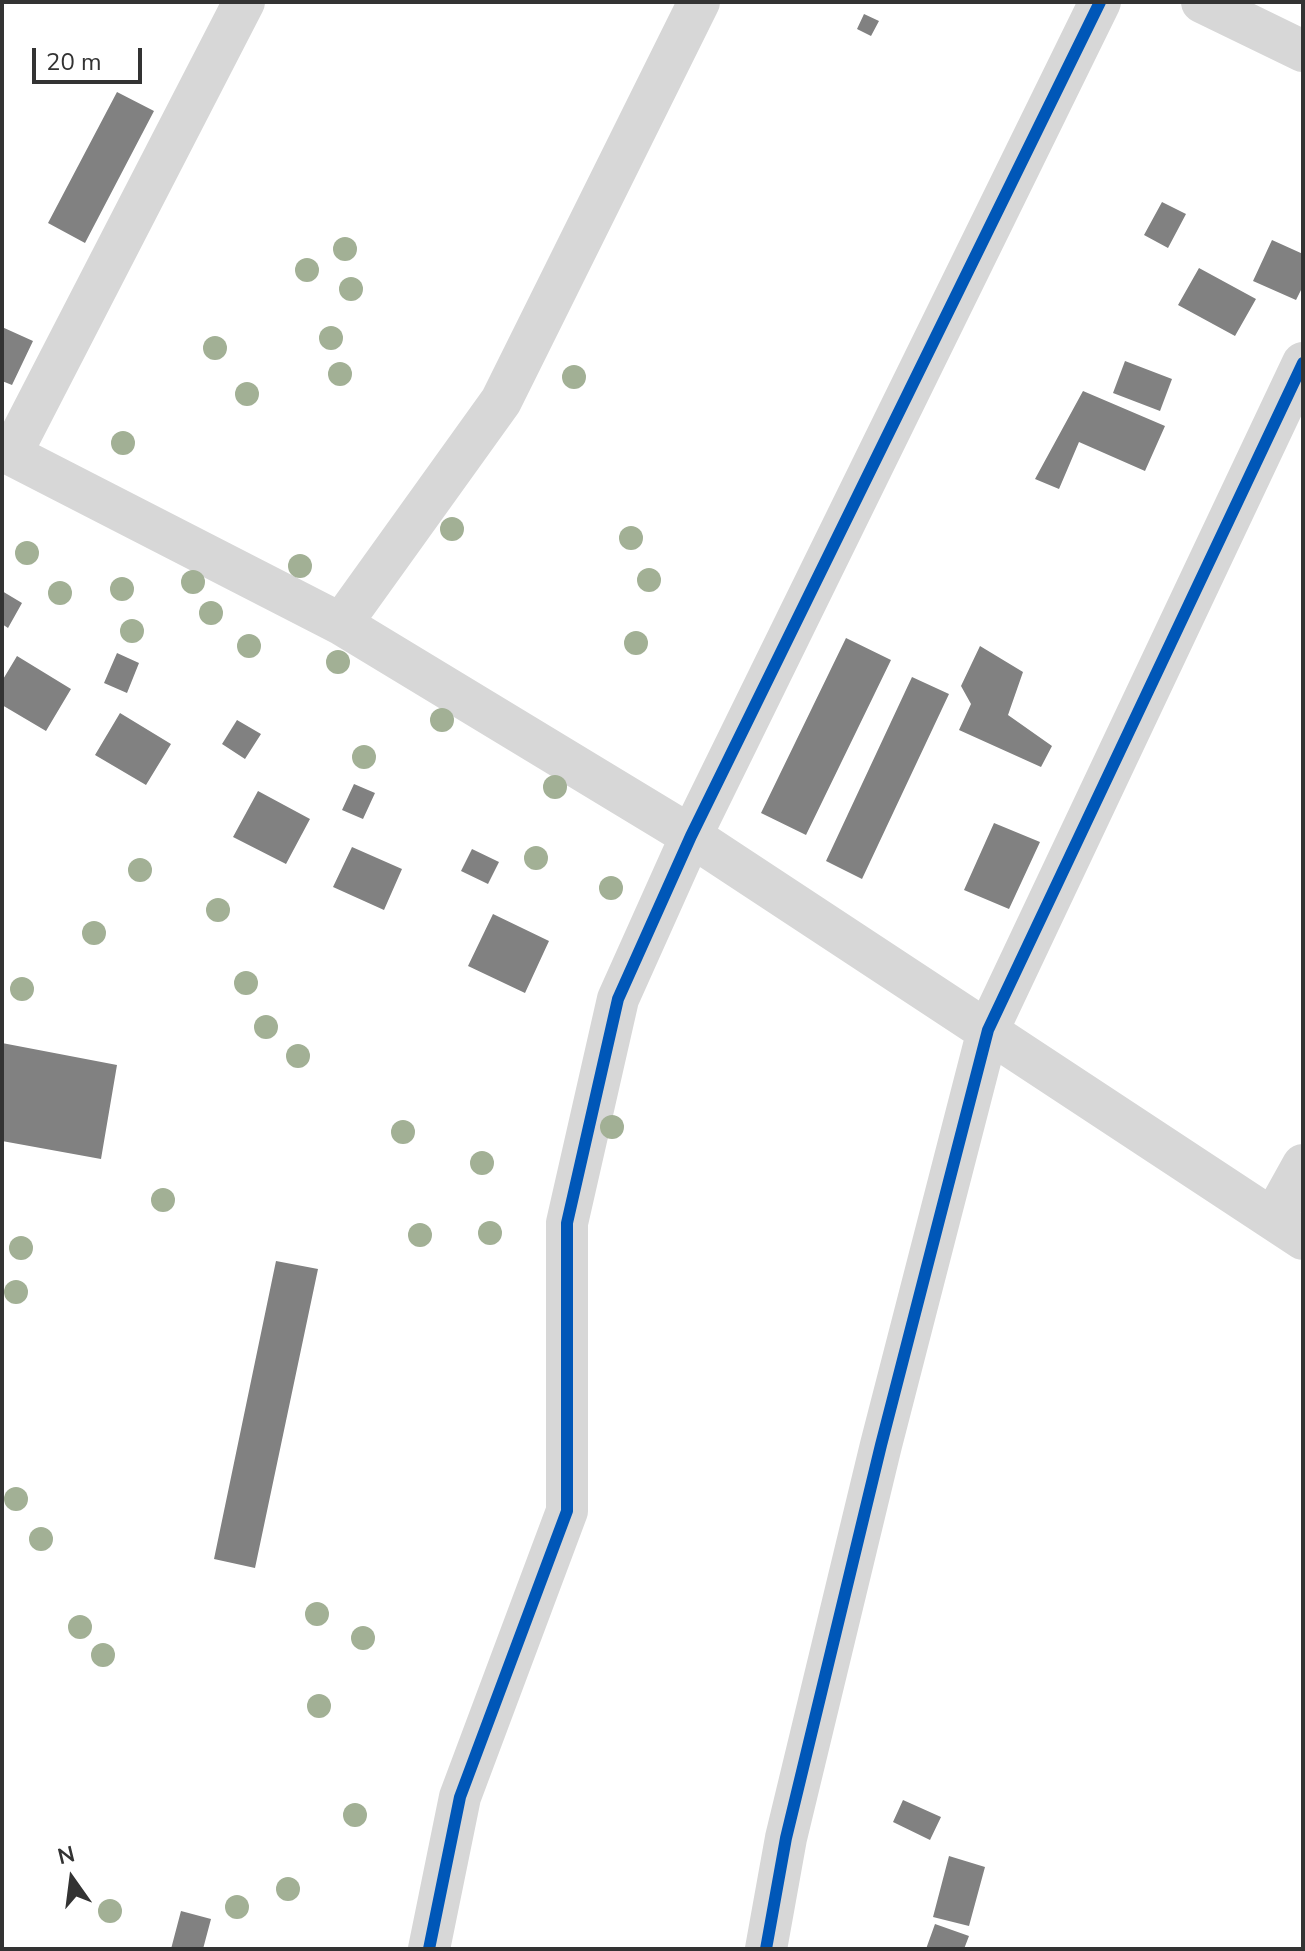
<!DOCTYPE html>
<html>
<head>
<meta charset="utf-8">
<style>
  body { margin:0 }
  #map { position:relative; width:1305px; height:1951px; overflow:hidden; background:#fff; font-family:"Nunito Sans",sans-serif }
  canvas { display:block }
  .frame { position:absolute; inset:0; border:4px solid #333; pointer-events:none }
  .north { position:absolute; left:32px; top:1839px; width:80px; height:80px; -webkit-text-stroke:6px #fff; paint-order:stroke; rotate:346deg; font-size:22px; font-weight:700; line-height:32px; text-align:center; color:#333 }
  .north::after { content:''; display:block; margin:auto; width:28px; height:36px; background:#333; clip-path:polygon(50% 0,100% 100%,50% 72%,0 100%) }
  .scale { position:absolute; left:32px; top:48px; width:110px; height:36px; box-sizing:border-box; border:4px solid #333; border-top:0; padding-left:10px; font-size:24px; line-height:28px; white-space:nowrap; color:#333; -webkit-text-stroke:6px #fff; paint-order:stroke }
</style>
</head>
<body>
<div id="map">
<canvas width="1305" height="1951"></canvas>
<div class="frame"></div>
<div class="north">N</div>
<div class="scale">20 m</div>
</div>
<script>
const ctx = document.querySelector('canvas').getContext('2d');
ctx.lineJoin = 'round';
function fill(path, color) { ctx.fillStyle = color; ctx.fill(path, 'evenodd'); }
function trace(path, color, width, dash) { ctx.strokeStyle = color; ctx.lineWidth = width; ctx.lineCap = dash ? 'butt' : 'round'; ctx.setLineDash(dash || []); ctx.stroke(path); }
fill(new Path2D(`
  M864,14L879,21L871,36L857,29Z
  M117,92L154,111L85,243L48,223Z
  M1162,202L1186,214L1168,248L1144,235Z
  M1272,240L1303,254V286L1296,300L1253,281Z
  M1199,268L1256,299L1235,336L1178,305Z
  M2,327L33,341L12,385L2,381Z
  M1125,361L1172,379L1160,411L1113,393Z
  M1083,391L1165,426L1145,471L1079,442L1059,489L1035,479Z
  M2,591L22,603L8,628L2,624Z
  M846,638L891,660L806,835L761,813Z
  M980,646L1023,672L1008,715L1052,746L1041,767L959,730L971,704L961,686Z
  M117,653L139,663L127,693L104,683Z
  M17,656L71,689L46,731L2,705V681Z
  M912,677L949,694L862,879L826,861Z
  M120,713L171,744L146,785L95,755Z
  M237,720L261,734L245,759L222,744Z
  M354,784L375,793L363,819L342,810Z
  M258,791L310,819L286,864L233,837Z
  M994,823L1040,842L1009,909L964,890Z
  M352,847L402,869L384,910L333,887Z
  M472,849L499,862L488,884L461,871Z
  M493,914L549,941L525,993L468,966Z
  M2,1043L117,1065L101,1159L2,1141Z
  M276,1261L318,1269L255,1568L214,1559Z
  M903,1800L941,1817L930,1840L893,1822Z
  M949,1856L985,1867L969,1926L933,1917Z
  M181,1911L211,1919L203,1949H171Z
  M935,1924L969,1936L964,1949H926Z`), '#818181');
trace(new Path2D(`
  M1202,2L1303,51
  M2,450L341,624L691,836L1303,1239
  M11,454L244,2
  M341,624L501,401L699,2
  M1273,1219L1303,1165
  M429,1949L460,1797L567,1511V1223L618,999L691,836L1100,2
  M766,1949L786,1838L881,1445L988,1030L1303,363`), '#d7d7d7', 42);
trace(new Path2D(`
  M429,1949L460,1797L567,1511V1223L618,999L691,836L1100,2
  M766,1949L786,1838L881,1445L988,1030L1303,363`), '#0057b8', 12);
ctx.fillStyle = '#a2b095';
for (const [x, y] of [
  [345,249],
  [307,270],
  [351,289],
  [331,338],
  [215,348],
  [340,374],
  [574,377],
  [247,394],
  [123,443],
  [452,529],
  [631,538],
  [27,553],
  [300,566],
  [649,580],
  [193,582],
  [122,589],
  [60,593],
  [211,613],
  [132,631],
  [636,643],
  [249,646],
  [338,662],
  [442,720],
  [364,757],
  [555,787],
  [536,858],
  [140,870],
  [611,888],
  [218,910],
  [94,933],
  [246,983],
  [22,989],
  [266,1027],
  [298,1056],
  [612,1127],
  [403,1132],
  [482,1163],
  [163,1200],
  [490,1233],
  [420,1235],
  [21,1248],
  [16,1292],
  [16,1499],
  [41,1539],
  [317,1614],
  [80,1627],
  [363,1638],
  [103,1655],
  [319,1706],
  [355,1815],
  [288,1889],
  [237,1907],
  [110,1911]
]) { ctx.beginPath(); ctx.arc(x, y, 12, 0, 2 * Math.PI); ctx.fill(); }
</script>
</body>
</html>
